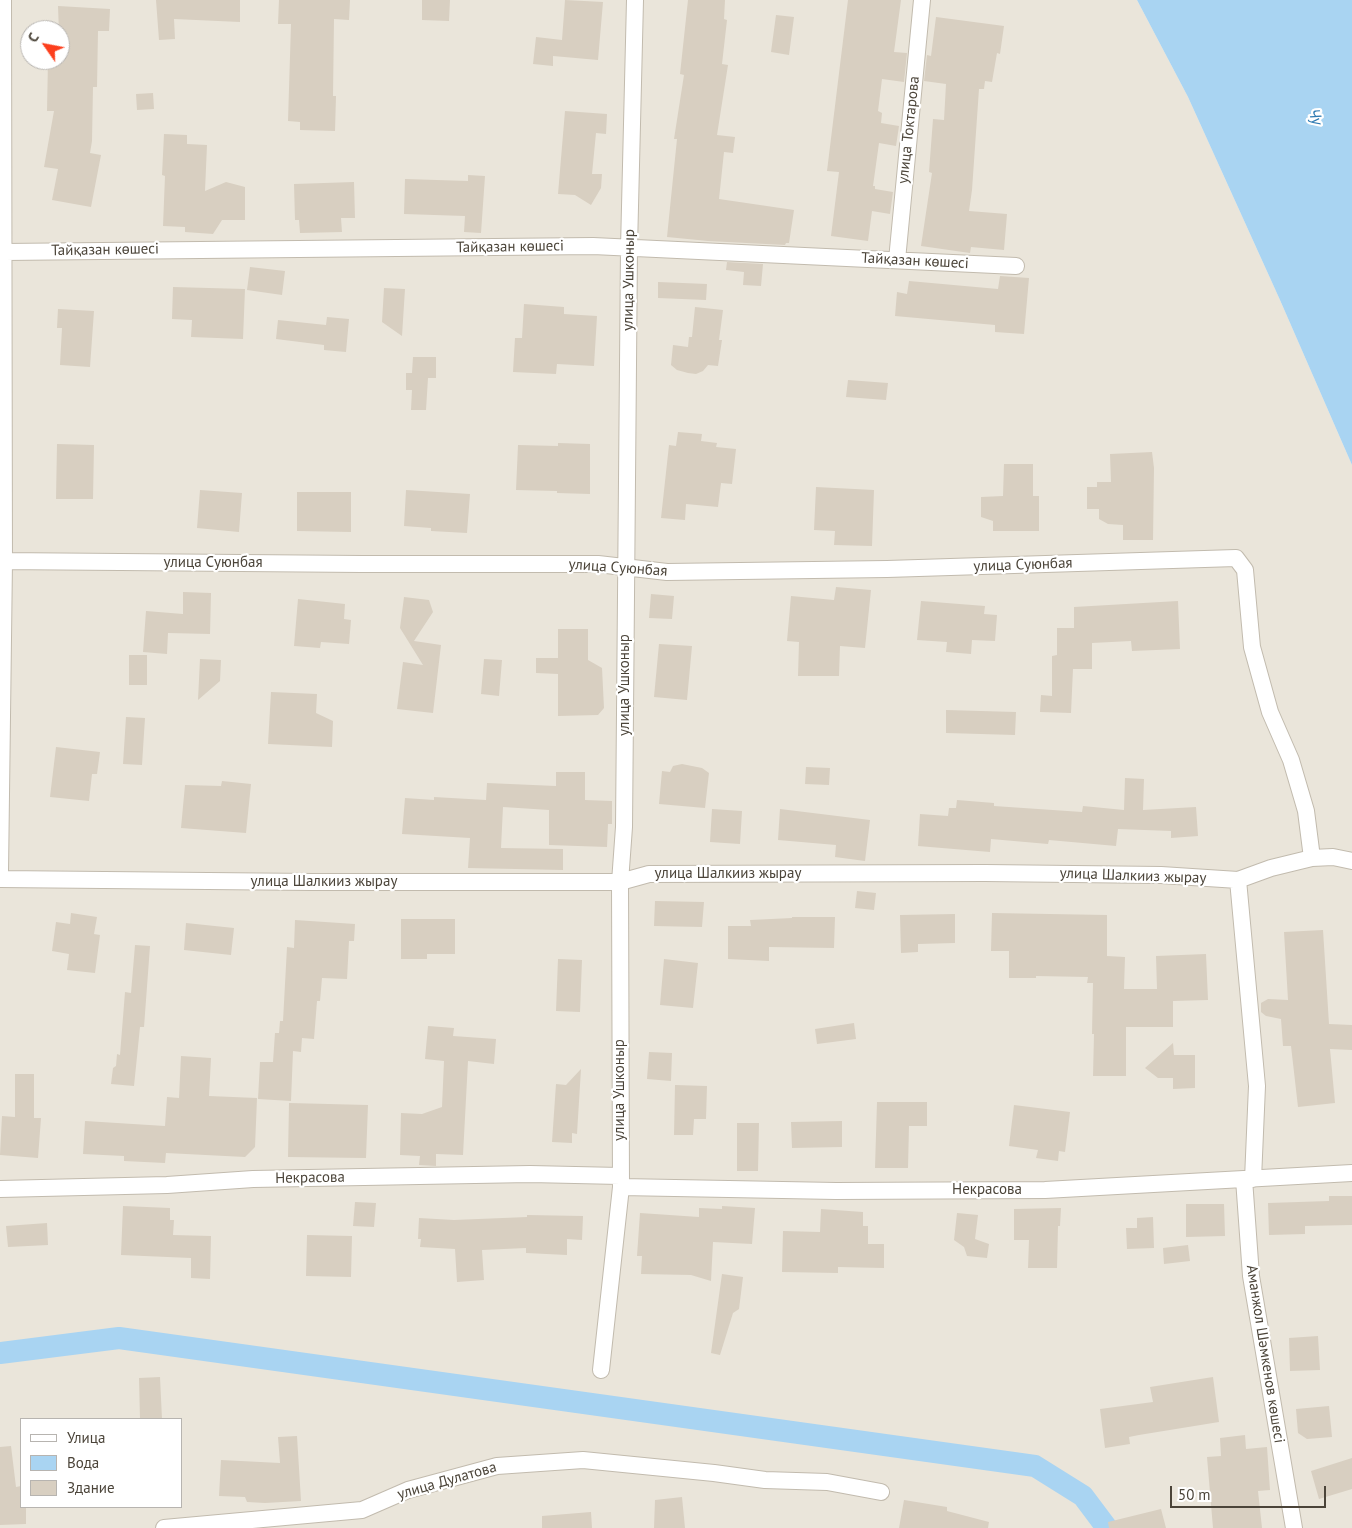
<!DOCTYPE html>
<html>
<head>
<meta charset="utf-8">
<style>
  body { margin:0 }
  #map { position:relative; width:1352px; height:1528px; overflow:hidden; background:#f6f3ec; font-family:"PT Sans",sans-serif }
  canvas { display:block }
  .legend { position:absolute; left:20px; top:1418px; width:162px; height:90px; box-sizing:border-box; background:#fff; border:1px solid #b7b4b0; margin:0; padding:6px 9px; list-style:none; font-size:15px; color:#4b4439 }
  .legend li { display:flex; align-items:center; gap:10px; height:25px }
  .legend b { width:25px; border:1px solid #b7b4b0 }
  .north { position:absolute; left:20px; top:20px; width:50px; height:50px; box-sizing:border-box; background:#fff; border:1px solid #b7b4b0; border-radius:50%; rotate:303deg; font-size:14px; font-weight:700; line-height:20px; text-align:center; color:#4b4439 }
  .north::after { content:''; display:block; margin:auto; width:18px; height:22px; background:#fc3f1d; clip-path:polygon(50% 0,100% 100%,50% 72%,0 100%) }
  .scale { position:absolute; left:1170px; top:1486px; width:156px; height:22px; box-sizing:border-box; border:2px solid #4b4439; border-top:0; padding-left:6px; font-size:15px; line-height:18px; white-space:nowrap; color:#4b4439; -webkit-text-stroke:4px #fff; paint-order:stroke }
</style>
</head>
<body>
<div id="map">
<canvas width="1352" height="1528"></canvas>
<ul class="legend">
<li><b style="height:6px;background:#fff"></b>Улица</li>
<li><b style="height:14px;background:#a9d4f2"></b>Вода</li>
<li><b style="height:14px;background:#d8cfc1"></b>Здание</li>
</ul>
<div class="north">С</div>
<div class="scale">50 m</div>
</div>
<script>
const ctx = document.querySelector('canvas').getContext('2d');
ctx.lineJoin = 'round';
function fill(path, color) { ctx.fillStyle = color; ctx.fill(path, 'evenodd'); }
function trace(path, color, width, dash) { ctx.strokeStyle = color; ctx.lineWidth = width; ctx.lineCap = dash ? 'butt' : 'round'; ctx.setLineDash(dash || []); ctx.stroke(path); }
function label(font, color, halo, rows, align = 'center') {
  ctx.font = font + ' "PT Sans",sans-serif'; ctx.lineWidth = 4.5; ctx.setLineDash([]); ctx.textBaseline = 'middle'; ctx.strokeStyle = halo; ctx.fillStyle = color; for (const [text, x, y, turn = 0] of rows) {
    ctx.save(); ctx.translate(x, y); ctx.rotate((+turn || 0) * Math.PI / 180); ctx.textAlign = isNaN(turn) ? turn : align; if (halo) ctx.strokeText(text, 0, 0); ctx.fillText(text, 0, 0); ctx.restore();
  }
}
fill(new Path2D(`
  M0,0H1137L1188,97L1280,300L1352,465V1528H0ZM30,30H60V60H30ZM21,1419H181V1507H21Z`), '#eae5da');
fill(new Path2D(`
  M1137,0H1352V465L1280,300L1188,97Z`), '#a9d4f2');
trace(new Path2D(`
  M0,1353L119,1338L1035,1466L1083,1496L1107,1528`), '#a9d4f2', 22);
fill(new Path2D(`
  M156,0H240V22L174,19L175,39L159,40Z
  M279,0H350L349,20L334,19L333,96H336L335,131L300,130V122L288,121L291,24H278Z
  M422,0H450L449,21L422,20Z
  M565,0L603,2L598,60L553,56V66L533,64L536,37L562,40Z
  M688,0H725L724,19L727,20L722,64L728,65L717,135L735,137L733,153L724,152L719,199L794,210L789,243H786L785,245L708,241L667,237L677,139H674L684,75L680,74Z
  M848,0H901L894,52L907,53L904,82L882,79L878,111L882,113L881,123L899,126L896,146L879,143L873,186H875V189L893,192L890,214L872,211L868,241L831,236L839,172L827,171Z
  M58,6L110,9L109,31H98L97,87H93L92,141L90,153L101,155L91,207L52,200L58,169L44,167L54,111H47L48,60H60Z
  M776,15L794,17L789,55L771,52Z
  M936,17L1004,26L1000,54L997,53L992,82L985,81L984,89H979L972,190L969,211L1007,214L1004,250L971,247L970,253L921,246L932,173L929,172L933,119L944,120L946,84L924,81L927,55L931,56Z
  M153,93L154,109L137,110L136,94Z
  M565,111L607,114L606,134L596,133L592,174H602L601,188L591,205L575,195L558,194Z
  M164,134L187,135V144L207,145L205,191L226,182L245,187V220H222L213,234L185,232V227L163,226L165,176L162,175Z
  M468,175L485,176L481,233L464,232L465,216L404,214L405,179L468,181Z
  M354,182L355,218H341L342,232L300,233L299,220H295L294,184Z
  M727,262L763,264L761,286L743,285L744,272L726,270Z
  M250,267L285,271L282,295L247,290Z
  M1000,276L1029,278L1024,334L995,332V325L895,316L897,292L907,294L909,281L998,289Z
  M658,282L707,284L706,300L658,298Z
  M173,287L245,289L243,339L191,337L192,320L172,319Z
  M384,288L405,289L402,336L382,322Z
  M524,304L564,307V314L597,316L594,366L557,364L556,374L513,372L515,338H522Z
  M695,307L723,310L719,340H722L718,366L708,365L703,371L696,374L688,373L677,370L671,365L673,345L688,347L689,337H692Z
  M58,309L94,311L90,367L60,365L62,328H57Z
  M327,317L349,319L346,352L324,350V345L276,339L278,320L326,325Z
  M413,357H436V378H428L426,410H411L412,390H406V373H412Z
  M848,380L888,383L886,400L846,397Z
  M678,432L702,434L701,441L717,443L716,447L736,449L732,484L721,483L718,507L686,504L685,520L661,518L669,445L676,446Z
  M558,443L590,444V494L557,493V491L516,490L518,445L558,446Z
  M57,444L94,445L93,499H56Z
  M1152,452L1154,468L1153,540H1123V525L1108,524L1099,519V509H1087V487H1097V482H1111L1110,454Z
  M1004,464H1033V496H1039V531H993V521L981,517V497L1003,496Z
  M816,487L874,490L872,546L834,545L835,531L814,530Z
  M200,490L242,493L239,532L197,528Z
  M406,490L470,494L467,533L431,531V528L404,526Z
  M297,492H351V532L297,531Z
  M836,587L871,590L865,648L840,646L839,676H798L799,642L787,641L791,596L834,600Z
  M183,592L211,593L210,634L168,633L167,654L143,652L146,611L183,614Z
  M651,594L674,596L672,619L649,618Z
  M404,597L429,600L433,612L414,641L441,645L433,713L397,709L403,662L423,665L400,628Z
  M298,599L345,604L344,619L351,620L349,644L321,642L320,648L294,646Z
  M921,601L985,606L984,614L997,615L995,641L972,640L971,654L946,652L947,642L917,640Z
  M1178,601L1180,649L1132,651L1131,641L1092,643V669H1073L1071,713L1040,712L1041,695L1052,696V656L1057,655V628H1074V607Z
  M558,629H588V660L602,668L604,708L598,715L558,716V674L536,673V658H558Z
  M659,644L692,646L687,700L654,697Z
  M129,655H147V685H129Z
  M200,659L221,660L220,681L198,700Z
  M484,659L502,660L499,696L481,694Z
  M271,692L317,694L316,713L333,721L332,747L268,744Z
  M946,710L1016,712L1015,735L946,733Z
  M126,717L145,718L142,765L123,764Z
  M56,747L100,752L97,774H92L89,801L50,797Z
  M682,764L702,768L709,773L705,808L659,804L662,771L670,772L673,766Z
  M806,767L830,768L829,785L805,784Z
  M556,772H585V800L612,801V824H608L607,847L549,845V810L503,807L501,848L563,849V870L468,868L470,838L402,834L405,798L434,800V797L486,800L487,783L556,786Z
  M1125,778L1144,779L1143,810L1196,807L1198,836L1171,838V831L1118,829L1116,846L1049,840L1048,844L991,839L990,852L918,846L920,814L948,816L949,808H956L957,800L994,803V806L1082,812L1083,806L1124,810Z
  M222,781L251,784L246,833L181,828L185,785L221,786Z
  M712,809L742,811L740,844L710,842Z
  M780,809L870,820L865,861L835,857L836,845L778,840Z
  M857,891L876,893L874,910L855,908Z
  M655,901L704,902L702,927L654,926Z
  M71,913L97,917L94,934L100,935L95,973L67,970L69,954L52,951L56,922L70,924Z
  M992,913L1107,915V956L1125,957L1124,989H1157L1156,956L1206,954L1208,1000L1173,1001V1027H1126V1076H1093L1094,1034H1092L1093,983H1087L1088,977L1036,976V978H1009V951H991Z
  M955,914V943L918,944V952L901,953L900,915Z
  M792,917H835L834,948L769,947V961L728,959V926H751L750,920L792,918Z
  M401,919H455V954H427V959H401Z
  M295,920L355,924L354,941H349L347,979L322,978L320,1001H317L314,1039L302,1038L301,1052L293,1051L291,1101L258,1099L260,1062H273L275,1033H279L280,1021H283L287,947L294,948Z
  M186,923L234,928L231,955L184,950Z
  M1323,930L1329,1024L1352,1025V1050L1330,1049L1335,1103L1298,1107L1291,1046H1283L1281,1019L1266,1016L1261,1012V1003L1268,999L1288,1000L1284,932Z
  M135,945L150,946L144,1027H140L134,1086L111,1084L113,1068L116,1066L117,1054L120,1055L125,992L131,993Z
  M558,959L582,960L580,1012L556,1011Z
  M664,959L698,963L693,1008L660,1005Z
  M854,1023L856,1039L817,1044L815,1029Z
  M428,1026L454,1028L453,1036L496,1039L494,1064L468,1061L463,1155L436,1154V1166L419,1165L420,1156L400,1155L401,1113L422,1114L442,1107L444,1061L425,1059Z
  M1173,1043L1174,1055H1195V1088L1173,1089V1078H1158L1145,1068Z
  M649,1052L672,1053L671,1081L647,1079Z
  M181,1056L211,1058L209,1096L257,1098L255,1147L245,1157L166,1153L165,1163L124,1161V1156L83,1154L85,1121L165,1126L167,1097L179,1098Z
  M581,1069L577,1134L572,1133V1143L552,1142L556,1084L566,1085Z
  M15,1074H34V1118H41L38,1158L0,1155L2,1116L15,1117Z
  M675,1085L707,1086L706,1119H694L693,1135H674Z
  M877,1102H927V1126H909L908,1168H875Z
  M289,1103L368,1105L366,1158L288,1157Z
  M1014,1105L1070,1112L1065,1152L1059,1151L1058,1161L1036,1158L1038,1150L1009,1146Z
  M842,1121V1147L792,1148L791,1122Z
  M737,1123H759L758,1171H737Z
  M1329,1196H1352V1225L1305,1226V1234L1269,1235L1268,1203L1329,1201Z
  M355,1202L376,1203L374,1227L353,1226Z
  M1186,1204H1224L1225,1236L1186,1237Z
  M123,1206L170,1208V1220H174L173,1235L211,1236L210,1279L191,1278V1258L121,1255Z
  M722,1206L755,1208L752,1244L713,1242L711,1281L691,1275L641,1274L642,1256H637L640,1213L699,1217V1208L722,1209Z
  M1061,1208L1060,1226H1058L1057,1268H1028L1029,1240H1014V1209Z
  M821,1209L863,1212V1226H868V1244H884V1268L838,1267V1273L782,1272L783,1231L820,1232Z
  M957,1213L978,1215L975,1239L989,1244L987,1258L967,1256L964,1247L954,1240Z
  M527,1215L583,1216L582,1240L567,1239V1255L526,1253V1248L482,1250L484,1280L457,1282L455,1249L420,1247L421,1239H418L419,1218L454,1220L527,1217Z
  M1153,1217L1154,1248L1127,1249L1126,1228H1137V1218Z
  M47,1223L48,1245L8,1247L6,1226Z
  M307,1235L352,1236L351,1277L306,1276Z
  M1188,1245L1190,1261L1164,1264L1163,1248Z
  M722,1274L743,1277L739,1309L733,1313L720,1355L711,1353Z
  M1318,1336L1320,1370L1290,1371L1289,1338Z
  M160,1377L162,1419H140L139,1378Z
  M1213,1377L1219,1422L1139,1435L1129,1437L1130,1444L1105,1448L1100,1409L1153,1402L1150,1387Z
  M1329,1406L1332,1437L1307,1439L1298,1433L1296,1409Z
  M1245,1435L1246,1449L1267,1447L1270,1490L1258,1491L1262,1528H1213L1207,1457L1221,1456L1220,1438Z
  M297,1436L301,1501L265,1503L247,1502L245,1497L219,1496L221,1460L280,1463L278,1437Z
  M11,1446L16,1487L21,1486V1507H26V1524L0,1525V1447Z
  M1352,1458V1489L1319,1499L1311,1471Z
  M682,1497L685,1528H654L655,1500Z
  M904,1500L947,1507V1511L989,1522L988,1528H899Z
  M1161,1509L1166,1528H1109L1108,1522Z
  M591,1512L592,1528H542V1516Z`), '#d8cfc1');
const minor = new Path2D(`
  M4,252L593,246L1016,266
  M897,260L922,0
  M0,561L362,564H598L667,572L887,569L1236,558L1245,570L1252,647L1270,712L1291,760L1306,811L1312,858
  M0,872L4,561L3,0
  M0,879L312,882H620L649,874L985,873L1161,875L1238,880L1271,868L1312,858L1333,857L1352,861
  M1238,880L1257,1086L1253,1179
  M1244,1179L1251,1276L1294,1528
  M621,1187L836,1191L1045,1190L1352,1173
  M0,1189L167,1185L253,1179L530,1174L620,1176
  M601,1370L621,1187L620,882L624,827L629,248L635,0
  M164,1528L362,1510L408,1490L497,1466L583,1460L714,1473L765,1480L827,1482L881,1492`);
trace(minor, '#c2bbae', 18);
trace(minor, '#fff', 16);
label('15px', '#4b4439', '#fff', [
  ["улица Токтарова",909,130,-84],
  ["Тайқазан көшесі",510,247,-1],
  ["Тайқазан көшесі",105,250,-1],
  ["Тайқазан көшесі",915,261,3],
  ["улица Ушконыр",629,280,-89],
  ["улица Суюнбая",213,563],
  ["улица Суюнбая",1023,565,-2],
  ["улица Суюнбая",618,568,4],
  ["улица Ушконыр",625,685,-90],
  ["улица Шалкииз жырау",728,874],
  ["улица Шалкииз жырау",1133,876,2],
  ["улица Шалкииз жырау",324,882],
  ["улица Ушконыр",620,1090,-90],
  ["Некрасова",310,1178,-1],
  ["Некрасова",987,1190],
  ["Аманжол Шәмкенов көшесі",1265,1354,81],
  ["улица Дулатова",447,1481,-16]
]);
label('italic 16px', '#2e7ab2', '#fff', [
  ["Чу",1315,117,74]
]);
</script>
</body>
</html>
